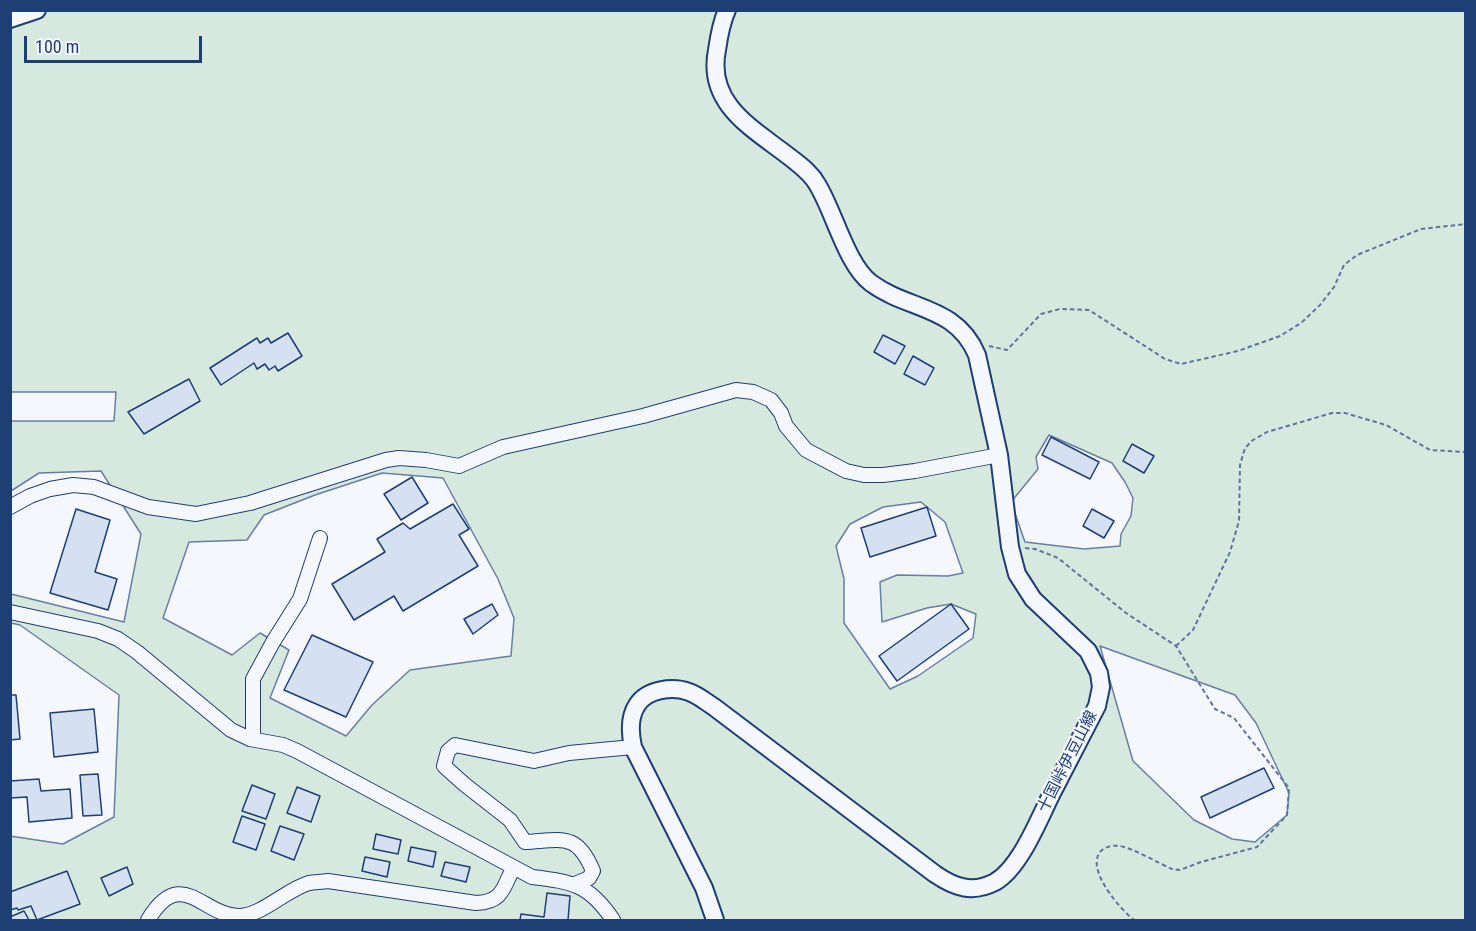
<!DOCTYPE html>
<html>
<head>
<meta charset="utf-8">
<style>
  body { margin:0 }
  #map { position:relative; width:1476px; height:931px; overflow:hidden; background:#f4f7fb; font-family:"Roboto Condensed",sans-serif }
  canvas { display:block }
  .frame { position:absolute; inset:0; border:12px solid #1d3f73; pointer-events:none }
  .scale { position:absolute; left:24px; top:36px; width:178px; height:27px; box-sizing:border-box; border:3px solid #1d3f73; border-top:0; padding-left:8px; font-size:18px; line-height:21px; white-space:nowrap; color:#1d3f73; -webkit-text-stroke:4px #f4f7fb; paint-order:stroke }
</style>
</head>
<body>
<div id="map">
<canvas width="1476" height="931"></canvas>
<div class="frame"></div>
<div class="scale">100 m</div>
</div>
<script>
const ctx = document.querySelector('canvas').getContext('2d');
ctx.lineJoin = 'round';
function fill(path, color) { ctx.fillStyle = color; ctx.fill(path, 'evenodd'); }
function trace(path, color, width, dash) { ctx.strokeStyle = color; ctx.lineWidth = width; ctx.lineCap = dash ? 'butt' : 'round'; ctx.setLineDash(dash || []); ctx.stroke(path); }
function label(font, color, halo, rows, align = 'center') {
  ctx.font = font + ' "Roboto Condensed","Noto Sans JP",sans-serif'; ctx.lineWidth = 4.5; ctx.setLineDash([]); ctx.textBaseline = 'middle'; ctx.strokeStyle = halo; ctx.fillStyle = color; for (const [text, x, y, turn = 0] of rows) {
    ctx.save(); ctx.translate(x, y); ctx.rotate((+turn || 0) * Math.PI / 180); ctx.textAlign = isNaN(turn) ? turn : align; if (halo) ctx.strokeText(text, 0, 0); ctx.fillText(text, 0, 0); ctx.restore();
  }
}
const green = new Path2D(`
  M11,11H1465V920H11L10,836L63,844L114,817L119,695L20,625L11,623V594L124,622L141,534L101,471L39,473L11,491V421H114L116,392H11ZM1049,435L1112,463L1125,482L1133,498L1131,516L1121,534L1120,546L1084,549L1025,542L1011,502L1038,469L1036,457ZM382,473L443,478L498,579L514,618L511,656L410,670L372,705L346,736L270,698L289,650L260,633L232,655L163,618L189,542L247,540L264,515L315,495ZM921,502L945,522L963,573L948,576L897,575L880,582L882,622L927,608L951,604L976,614L973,638L918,676L890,689L844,623V579L836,546L850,524L883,507ZM1100,646L1235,695L1256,723L1289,793L1287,815L1255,842L1232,839L1194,820L1133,761Z`);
fill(green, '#d7e8df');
trace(green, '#687fa3', 1.5);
const building = new Path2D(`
  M288,333L302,356L278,371L275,366L269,370L265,364L257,369L254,363L221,385L210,368L257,338L260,343L268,338L271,343Z
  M883,335L905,346L895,364L874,352Z
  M913,356L934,368L925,385L904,374Z
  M189,379L200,401L144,434L128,412Z
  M1051,437L1099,462L1090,479L1042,455Z
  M1132,444L1154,456L1144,473L1123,461Z
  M412,477L428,503L401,520L384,494Z
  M453,504L469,529L459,535L478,566L403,611L394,596L354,620L332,584L385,552L377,539L403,523L410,529Z
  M927,507L936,536L870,557L861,528Z
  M76,509L110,520L95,572L117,579L108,610L50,593Z
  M1092,509L1114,521L1104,538L1083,526Z
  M492,604L498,615L473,634L464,619Z
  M951,604L969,629L897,681L879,656Z
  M312,635L373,662L346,717L284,690Z
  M10,695H16L20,739L10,740Z
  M94,709L98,752L54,757L50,713Z
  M1264,768L1274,788L1210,818L1201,797Z
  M98,774L102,815L83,816L80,775Z
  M39,779L41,791L70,789L72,818L29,822L27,797L10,798V781Z
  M252,785L275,794L266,819L242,811Z
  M297,787L320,796L311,822L287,813Z
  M242,816L265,824L256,850L233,842Z
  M280,826L304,834L294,860L271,851Z
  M376,834L401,840L398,854L373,849Z
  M411,847L436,852L433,867L408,861Z
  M365,857L390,862L387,877L362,871Z
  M445,862L470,867L466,882L441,876Z
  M127,867L133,884L109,896L101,878Z
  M67,871L80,904L37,920L31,906L18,910L17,908L10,910V892Z
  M547,893L570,896L568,920H520L521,914L544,917Z
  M24,911L29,920H10V917Z`);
fill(building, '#d5e0f0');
trace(building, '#1d3f73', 1.5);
const minor = new Path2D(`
  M10,507L30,496L50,489L73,485L94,487L148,507L196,514L250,503L386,460L399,458L426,460L459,466L503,447L643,416L736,390L753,392L771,400L781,413L786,426L806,450L846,471L864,475H883L915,471L999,455
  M10,612L98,631L118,639L137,652L231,730L250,739L283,745L297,751L532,877C573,882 589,884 613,920
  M253,739V679L273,642L300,599L320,538
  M575,884L589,878L593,871C577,832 562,840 525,842L510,820L464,784L444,766L448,751L455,745L534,761L569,753L633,747
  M148,920C181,865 202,915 238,916C262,916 287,889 309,883C315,882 322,882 328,881L476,903C502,902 503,889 513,868`);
const major = new Path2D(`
  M10,19L37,10
  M715,920L704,888L633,747C630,733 629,717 637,705C647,689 673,686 689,692C698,695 706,702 714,707L935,874C954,887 972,894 995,882C1020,868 1039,819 1052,793C1067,764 1082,735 1097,706L1101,687L1099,673L1088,651L1033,599L1017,574L1010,547L999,455L977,355C956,305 909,311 871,283C846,264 834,211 817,184C811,173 801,166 791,158C754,129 706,105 717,50C719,36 721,23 727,10`);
trace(minor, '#1d3f73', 16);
trace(major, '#1d3f73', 20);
trace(new Path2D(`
  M989,346L1007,350L1041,314L1060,309L1089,310L1165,359L1181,364L1238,351L1280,336L1301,323L1320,305L1334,287L1344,265L1357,255L1421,229L1466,224
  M1025,548L1035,549L1058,558L1126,613L1176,646L1215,709L1234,718L1289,788L1287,815L1257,847L1201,862L1180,870L1172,869C1158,863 1135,849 1120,846C1114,845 1107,846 1102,850C1083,867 1120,909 1134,920
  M1176,646L1193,630L1230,552L1239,521L1240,465L1245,448L1253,440L1267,432L1332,413H1345L1386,425L1430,450L1466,452`), '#5e769c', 2, [4.5, 3]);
trace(minor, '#f4f7fb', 14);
trace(major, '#f4f7fb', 16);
label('16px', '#1d3f73', '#f4f7fb', [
  ["十国峠伊豆山線",1068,762,-63]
]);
</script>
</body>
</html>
